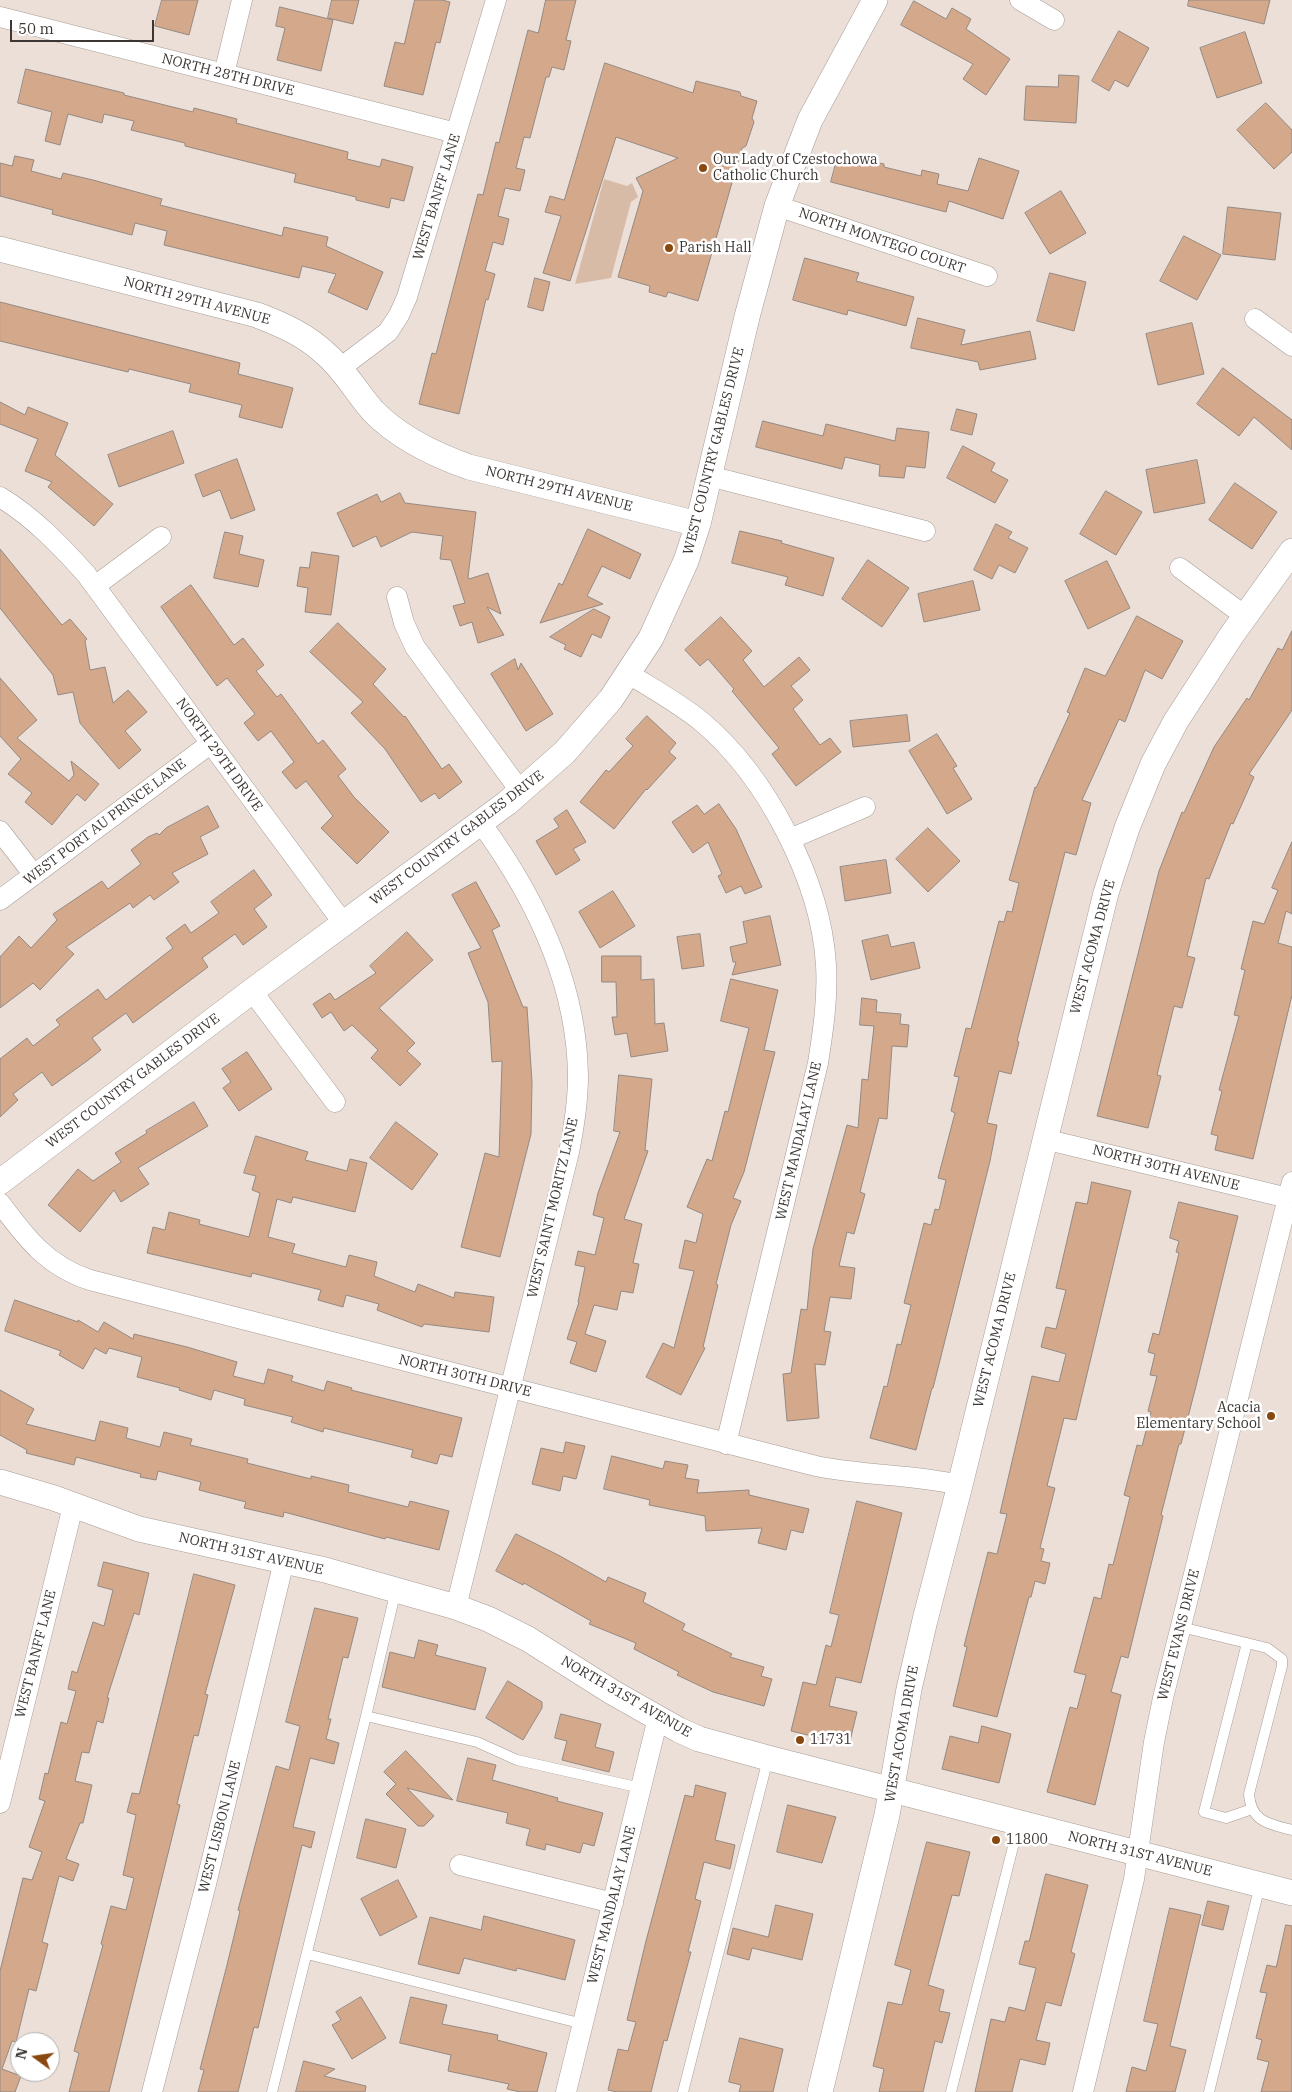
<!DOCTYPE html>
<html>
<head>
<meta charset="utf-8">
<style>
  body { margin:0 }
  #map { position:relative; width:1292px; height:2092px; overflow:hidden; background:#ebdfd8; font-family:"IBM Plex Serif",serif }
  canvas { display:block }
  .north { position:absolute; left:10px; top:2032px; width:50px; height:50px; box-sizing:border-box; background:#fff; border:1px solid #b1afae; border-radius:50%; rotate:284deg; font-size:14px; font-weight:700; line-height:20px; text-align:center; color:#3c3734 }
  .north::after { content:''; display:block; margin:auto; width:18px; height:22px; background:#884810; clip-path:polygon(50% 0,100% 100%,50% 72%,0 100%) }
  .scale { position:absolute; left:10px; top:20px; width:144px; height:22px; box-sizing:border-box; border:2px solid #3c3734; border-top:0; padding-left:6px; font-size:15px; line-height:18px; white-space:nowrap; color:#3c3734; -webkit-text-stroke:4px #fff; paint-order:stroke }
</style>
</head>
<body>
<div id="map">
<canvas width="1292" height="2092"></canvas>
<div class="north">N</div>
<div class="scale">50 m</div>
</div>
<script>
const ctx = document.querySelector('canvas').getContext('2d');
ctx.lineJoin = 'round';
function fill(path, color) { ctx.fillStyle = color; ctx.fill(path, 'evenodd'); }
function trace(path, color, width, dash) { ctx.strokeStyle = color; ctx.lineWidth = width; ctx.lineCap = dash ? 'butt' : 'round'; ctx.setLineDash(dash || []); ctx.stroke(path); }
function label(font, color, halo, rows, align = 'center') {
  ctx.font = font + ' "IBM Plex Serif",serif'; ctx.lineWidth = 5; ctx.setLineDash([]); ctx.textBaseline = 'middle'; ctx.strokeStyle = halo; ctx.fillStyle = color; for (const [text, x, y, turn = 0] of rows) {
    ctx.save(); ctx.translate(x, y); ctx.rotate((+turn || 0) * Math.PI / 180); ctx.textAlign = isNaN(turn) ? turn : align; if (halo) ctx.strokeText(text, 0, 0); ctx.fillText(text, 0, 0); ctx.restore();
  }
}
fill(new Path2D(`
  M604,179L627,186L632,183L638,197L631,202L611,278L575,284Z`), '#d8bba7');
const building = new Path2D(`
  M162,0H198L189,35L155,26Z
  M332,0H359L353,24L328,18Z
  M415,0H442L450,2L440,43L436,42L423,95L384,86L395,42L404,44Z
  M546,0H576L566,40L571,41L564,70L552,67L549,77H546L530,138L524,137L516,168L525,170L520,191L505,188L498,216L509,219L503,245L493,242L485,271L495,274L488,300L486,299L459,414L419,404L432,353L436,354L478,194L483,195L496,142L499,143L528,30L538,33Z
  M1189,0H1270L1264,24L1188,6Z
  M914,1L946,19L952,8L971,19L966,29L1010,59L986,95L963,79L973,64L901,25Z
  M280,7L333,20L321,71L277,60L285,28L276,26Z
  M1119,31L1149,48L1128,87L1115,80L1109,91L1092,81Z
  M1245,32L1262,83L1217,98L1200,48Z
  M605,63L693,93L696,81L740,92L741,96L757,101L752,118L754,122L746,146L742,148L698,301L668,292L666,297L649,292L650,286L618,277L643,191L636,178L678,158L616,137L570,281L543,273L561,216L545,212L550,196L564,200Z
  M26,69L124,93V95L193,112L194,108L237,119L236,123L348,152L347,159L380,167L382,159L413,167L404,201L391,198L389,208L356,200V197L294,182L296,174L185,146V143L131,130L134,121L104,114L102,123L68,114L60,145L45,141L52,112L18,103Z
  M1059,75L1079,76L1076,123L1024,120L1026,86L1058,87Z
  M1266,103L1292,130V152L1274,169L1237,130Z
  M15,156L34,160L31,171L61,179L63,173L93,180L162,199L160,205L282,236L284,227L328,237L326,246L383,272L367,310L328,292L336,274L302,266L299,278L164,245L167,231L135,223L132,235L52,214L53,210L0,196V163L12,166Z
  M838,156L861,162L862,159L884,164V167L921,176L922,170L939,174L937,184L968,191L979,158L1019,171L1003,219L949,201L946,212L831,182Z
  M1061,191L1086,233L1050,254L1025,213Z
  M1228,207L1281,213L1275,260L1223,254Z
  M1184,236L1221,255L1197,300L1160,281Z
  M805,258L859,273L856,281L914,297L906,326L848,310L847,315L793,300Z
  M1050,273L1086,282L1074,331L1037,321Z
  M535,278L550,282L543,311L528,307Z
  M0,302L240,363L238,374L293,388L282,428L239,417L242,405L189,392L191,384L129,369L128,372L0,341Z
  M918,318L965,330L961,345L1030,331L1036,359L980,370L978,362L911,348Z
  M1192,323L1204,374L1158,385L1146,334Z
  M1223,368L1292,420V450L1254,417L1239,436L1197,404Z
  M0,402L25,415L28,407L68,423L55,455L113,504L94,526L48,487L52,482L25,471L38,439L0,424Z
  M957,409L977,414L972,435L951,430Z
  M763,421L823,436L826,424L895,441L897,428L929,432L925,468L906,466L904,478L879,476L880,465L845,457L842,469L756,447Z
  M173,431L184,463L119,487L108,455Z
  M963,446L995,463L991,471L1008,480L995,503L947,478Z
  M237,459L255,510L231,519L220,490L203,497L195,475Z
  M1197,460L1205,503L1154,513L1146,470Z
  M1235,483L1277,512L1252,549L1209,520Z
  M1106,491L1142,512L1116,555L1080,534Z
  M400,493L405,503L476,512L468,577L469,579L488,573L501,614L487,607L504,635L478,643L472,622L460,626L453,606L465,603L451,560L440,559L443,536L412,532L381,547L376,536L353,547L337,513L377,494L381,502Z
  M996,524L1012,532L1008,538L1028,548L1015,573L999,565L992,579L974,570Z
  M588,529L641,554L630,579L602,566L587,596L603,604L540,623L559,583L562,585Z
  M740,531L782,541L781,543L834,558L823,596L785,585L788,577L732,563Z
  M225,532L243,536L239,554L264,560L258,587L214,578Z
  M0,549L62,625L70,619L87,639L85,641L90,670L105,667L113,703L128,690L147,712L125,731L141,750L119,769L80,723L73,692L58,695L53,675L0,608Z
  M312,552L339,556L331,615L305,612L308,588L297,586L300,567L309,568Z
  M868,560L909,588L882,627L842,599Z
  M1107,561L1130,608L1088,629L1065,581Z
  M973,581L980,610L924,622L918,594Z
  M191,585L234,645L243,638L264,665L256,671L277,697L281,694L318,744L323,740L346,769L338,776L354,797L389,832L357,864L321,828L333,816L306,781L296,789L282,772L294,762L271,731L258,741L244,723L255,714L227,678L217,686L161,607Z
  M594,609L610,617L601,638L592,634L581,657L564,649L566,645L550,637Z
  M1137,616L1183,641L1162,679L1145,670L1125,722L1119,719L1082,800L1091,803L1076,855L1065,852L1017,1041L1019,1042L1011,1074L999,1071L987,1123L997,1125L990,1161L933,1388H932L916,1450L870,1438L884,1386L887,1387L897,1344L901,1345L911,1305L904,1303L924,1223L931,1225L935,1209L939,1210L946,1180L938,1178L955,1113L951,1111L959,1077L954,1076L966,1028L971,1029L999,921L1004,922L1007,911L1012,912L1019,883L1009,880L1035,787L1036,788L1070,713L1067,712L1085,668L1105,676Z
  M721,617L752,651L743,660L764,687L799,657L810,670L791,686L803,700L793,709L820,745L830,738L841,752L796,786L772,754L779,748L732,691L734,689L708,659L700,666L685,650Z
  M338,623L386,669L373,684L404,717L405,716L442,769L449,764L462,782L439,799L435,793L421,802L385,749L351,713L363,702L310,652Z
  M1292,631V710L1249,774L1254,777L1233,824L1231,823L1209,879L1206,878L1187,956L1195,958L1182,1008L1174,1006L1157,1075L1161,1076L1148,1128L1097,1116L1159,871L1182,812L1184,813L1214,747L1247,698L1249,700L1278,648L1282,650Z
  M515,659L518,670L521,663L553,714L526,731L491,674Z
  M0,678L37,720L17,738L69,781L74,775L71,761L99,784L85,801L77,794L52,825L25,802L32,793L8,774L21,759L0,736Z
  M907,715L910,741L853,747L850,721Z
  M647,716L676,743L669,752L676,758L647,790L646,789L614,829L580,802L606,770L609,772L633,746L626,739Z
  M937,734L957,766L953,768L972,799L947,814L909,751Z
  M719,804L736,829L762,887L745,894L741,886L726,893L718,876L722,874L708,842L693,853L672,822L697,805L704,814Z
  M208,806L219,827L200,837L208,854L172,873L179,882L154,900L150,895L133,908L130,903L66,947L74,954L40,990L33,983L0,1008V957L19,936L31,948L57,920L53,914L102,881L108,889L141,864L131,850L148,837L157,833L159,835L166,828Z
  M567,810L586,842L573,849L580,860L556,875L536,841L559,827L554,819Z
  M928,828L960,861L928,892L896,859Z
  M1292,842V914L1286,911L1278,943L1292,947V995L1253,1159L1215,1150L1218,1136L1211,1134L1222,1091L1219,1090L1239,1016L1234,1015L1245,970L1241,969L1253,921L1264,924L1278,890L1272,888Z
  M886,860L891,893L845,901L840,867Z
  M254,870L272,895L254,909L267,927L243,945L235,934L202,958L208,967L133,1023L126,1013L92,1038L101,1050L87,1061L52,1086L42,1072L13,1094L18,1100L0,1117V1059L27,1038L33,1046L60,1025L56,1020L98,989L106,1000L173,948L166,938L185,924L191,933L219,913L211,902Z
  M476,882L500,926L492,930L523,1007H527L532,1082L531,1134L500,1257L461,1247L485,1153L499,1157L502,1061L492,1062L488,1002L468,953L481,948L452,895Z
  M613,891L635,926L600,948L579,912Z
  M770,916L781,965L732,975L736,962H733L730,947L747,943L743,922Z
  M407,932L433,960L379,1008L415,1043L407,1051L421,1064L400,1086L371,1058L378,1050L352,1025L344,1031L331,1012L322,1018L313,1004L330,993L335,1000L376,973L370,966Z
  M700,934L704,966L682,969L677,937Z
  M888,935L891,947L914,942L920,968L871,980L862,941Z
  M602,956H641V980L654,979L655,1024L664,1023L668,1051L631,1057L627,1033L615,1035L612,1017H617L616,982H602Z
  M731,979L778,990L764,1050L775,1052L744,1172L733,1198L741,1201L731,1225L716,1284L718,1285L703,1347L705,1348L681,1395L646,1377L663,1343L674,1348L694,1271L679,1268L685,1240L696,1243L703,1214L687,1207L707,1159L712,1161L725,1111L728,1112L749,1028L721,1021Z
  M862,998L877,1000L876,1012L901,1014L900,1024L909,1025L907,1047L892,1046L887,1119L879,1118L860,1192L865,1194L854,1234L847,1232L839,1266L855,1268L851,1299L830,1297L824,1331L831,1332L825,1365L815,1364L819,1418L787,1421L783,1374L791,1373L801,1309L807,1310L813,1249L847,1125L858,1128L862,1079L868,1080L874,1026L860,1025Z
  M247,1052L272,1089L239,1111L223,1088L231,1082L222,1069Z
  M619,1075L652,1079L645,1150L648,1151L624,1219L642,1224L633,1263L639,1264L633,1293L621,1291L617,1310L594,1305L585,1334L606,1341L596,1372L570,1363L577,1342L567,1339L579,1302H578L585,1267L575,1265L578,1251L595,1255L604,1218L593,1215L598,1193L620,1132L614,1131Z
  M194,1102L208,1126L138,1168L149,1184L121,1202L114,1190L80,1232L48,1205L78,1169L93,1181L121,1162L115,1153L147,1133L146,1131Z
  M396,1122L438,1154L412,1190L370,1158Z
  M256,1136L308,1152L305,1160L347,1171L350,1159L367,1163L355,1212L293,1197L291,1203L277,1199L268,1237L295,1244L292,1253L346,1267L349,1255L377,1262L374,1276L415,1292L418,1284L454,1298L455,1292L494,1297L489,1332L424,1324L422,1327L377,1310L379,1304L346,1295L343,1307L318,1300L321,1290L252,1273L251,1277L147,1253L153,1227L165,1230L169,1212L200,1220L199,1224L249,1237L260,1193L252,1190L256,1176L244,1173Z
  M1092,1182L1131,1191L1076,1420L1064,1418L1047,1486L1055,1488L1040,1548L1044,1549L1041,1561L1050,1563L1045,1584L1035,1581L1031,1597H1029L997,1717L953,1706L967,1647L964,1646L988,1552L997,1554L1007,1514L1000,1513L1032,1376L1059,1382L1066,1354L1041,1347L1046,1327L1056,1329L1066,1290L1056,1288L1076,1202L1087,1204Z
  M1179,1202L1238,1216L1196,1386L1181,1444H1179L1161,1515L1163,1516L1128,1658L1121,1656L1111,1692L1121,1695L1095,1805L1047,1792L1070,1707L1077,1709L1086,1675L1074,1672L1094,1597L1101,1599L1109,1564L1113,1565L1130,1497L1124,1495L1137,1445L1142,1446L1151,1412L1148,1411L1157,1376L1150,1375L1155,1354L1148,1352L1153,1333L1159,1335L1179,1253L1176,1252L1179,1241L1170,1238Z
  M15,1300L78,1322V1320L98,1332L104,1322L133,1339L134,1334L187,1347L237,1362L233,1376L264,1384L268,1369L293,1376L291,1381L324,1391L327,1381L352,1388L351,1390L462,1418L452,1457L440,1454L437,1464L411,1457L413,1450L324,1428L323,1432L291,1422L293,1417L244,1405L245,1399L214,1390L211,1400L179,1390L180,1388L137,1377L142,1357L109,1348L106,1354L95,1348L83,1369L59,1355L61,1351L5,1331Z
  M0,1390L34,1409L26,1424L95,1441L100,1421L128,1428L126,1438L160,1447L164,1432L192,1439L190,1445L248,1459L247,1463L311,1479V1476L349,1485L348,1492L408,1507L410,1501L449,1511L439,1550L386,1537L385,1539L284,1512L283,1517L244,1508L246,1502L199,1490L201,1482L158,1471L156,1480L140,1477L141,1474L76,1457L74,1465L26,1453L27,1450L0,1435Z
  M566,1442L585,1446L576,1479L563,1476L560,1491L532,1484L541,1448L563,1453Z
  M612,1456L663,1469L665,1461L688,1465L685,1478L699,1480L697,1493L749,1490V1495L809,1509L803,1533L791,1530L786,1550L758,1543L762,1528L706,1531L705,1516L649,1505L650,1500L604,1489Z
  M857,1501L902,1513L861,1683L836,1677L829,1706L857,1712L849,1745L791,1731L803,1682L816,1685L826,1645L831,1647L839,1615L830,1613Z
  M516,1534L560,1556L606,1582L608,1577L646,1593L643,1602L685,1624L682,1630L732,1654L730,1657L764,1667L761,1676L772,1679L764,1706L713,1692L677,1675L679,1672L634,1649L636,1643L589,1624L591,1621L524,1583L523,1585L496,1571Z
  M104,1562L149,1573L139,1615L134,1613L107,1698H109L103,1723L97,1721L89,1753L82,1752L75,1781L92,1785L83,1823H80L66,1859L79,1864L73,1881L59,1876L42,1942L48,1944L36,1991L29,1989L16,2042L12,2041L2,2069L21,2076L15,2092H0V1971L23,1878L32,1880L42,1852L29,1847L45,1801L39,1799L45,1773L48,1774L61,1722L67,1724L76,1691L68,1689L72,1671L77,1673L93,1622L104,1626L113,1590L98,1586Z
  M194,1574L235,1585L205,1694L208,1695L198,1736L194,1735L177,1804L180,1805L109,2092H69L79,2053L74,2051L103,1945L101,1944L111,1906L126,1910L134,1878L123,1875L136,1815L127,1812L132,1793L139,1794Z
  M315,1608L358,1618L348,1658L343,1657L328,1719H331L326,1739L339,1743L334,1764L310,1758L293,1827L315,1832L311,1848L302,1845L258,2028L254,2027L238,2092H198L204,2070L200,2069L227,1965L240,1911L238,1910L276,1766L289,1770L300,1726L286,1722Z
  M419,1640L438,1645L435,1655L486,1668L475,1710L382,1687L390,1652L414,1658Z
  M508,1681L542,1702V1708L523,1740L486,1718Z
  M561,1714L601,1724L595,1747L614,1752L609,1772L562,1760L567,1741L555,1738Z
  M982,1726L1011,1734L999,1783L942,1769L950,1736L978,1743Z
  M406,1751L453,1800L407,1788L434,1816L424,1826H418L386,1794L396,1784L384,1772Z
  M468,1758L496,1765L492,1780L558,1798L557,1801L603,1813L594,1846L583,1843L580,1853L546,1844L545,1850L526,1845L530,1829L506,1823L508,1813L457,1801Z
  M696,1785L726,1793L715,1840L735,1845L730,1869L704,1862L695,1899L701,1901L688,1952H691L667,2041L664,2040L651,2092H617L608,2090L618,2049L628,2051L636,2022L627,2020L646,1941L685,1795L693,1797Z
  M788,1805L836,1817L822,1863L777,1852Z
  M366,1819L406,1829L396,1868L357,1858Z
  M927,1842L970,1852L959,1896L952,1895L928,1985L944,1990L939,2011L950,2013L942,2043L935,2041L923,2092H879L884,2069L873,2066L888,2002L902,2005L911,1970L895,1965Z
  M1046,1874L1088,1885L1071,1952L1075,1954L1061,2006L1046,2002L1036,2040L1050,2043L1045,2065L1020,2059L1012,2092H975L991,2019L1005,2022L1009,2007L1025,2011L1036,1968L1019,1964L1025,1941H1029Z
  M398,1880L417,1917L380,1936L361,1899Z
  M1208,1901L1229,1906L1223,1930L1202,1925Z
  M776,1905L813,1914L802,1960L752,1948L749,1960L727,1954L733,1928L768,1937Z
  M1170,1908L1201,1915L1170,2046L1186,2050L1175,2092H1126L1132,2067L1146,2071L1158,2024L1144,2021Z
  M484,1916L575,1940L565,1980L517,1968L516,1971L464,1958L459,1974L418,1964L430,1917L481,1930Z
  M1286,1925L1292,1926V2092H1261L1269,2062L1257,2059L1262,2040L1256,2038L1267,1993L1260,1992L1267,1965L1276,1967Z
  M361,1997L386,2038L352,2059L332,2025L341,2020L336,2012Z
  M411,1997L447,2005L442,2024L498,2035L497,2040L547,2053L537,2092H520L507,2089L509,2084L448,2071L451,2055L400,2043Z
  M740,2038L783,2049L773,2092H739L741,2085L729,2082Z
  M304,2061L335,2069L324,2076L366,2086L365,2092H296Z`);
fill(building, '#d4a88b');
trace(building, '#948982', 1);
const service = new Path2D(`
  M1181,1627L1267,1648L1282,1659V1666L1249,1794C1251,1822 1269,1824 1292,1830
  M1247,1643L1204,1812L1226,1818L1252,1809
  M366,1716L477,1742L517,1760L641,1788
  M307,1954L583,2024
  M272,2092L366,1716L396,1590
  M683,2092L768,1759
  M951,2092L1019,1823
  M1209,2092L1260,1885`);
const minor = new Path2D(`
  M1020,0L1054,20
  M0,17L456,133
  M224,74L242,0
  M777,206L987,276
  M1255,319L1292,346
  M339,369L388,332L399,315L407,297L496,0
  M709,476L925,531
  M0,497C33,517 60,545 86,574L344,924
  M1180,568L1245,616
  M95,586L161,537
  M397,597L404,623L415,647L521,792
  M629,674C653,689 679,703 702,722C766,776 821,880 826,965C828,998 823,1031 818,1063L726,1444
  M0,831L34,875
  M790,839L865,807
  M0,900L210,744
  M252,991L335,1102
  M1044,1139L1288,1198
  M0,1203C26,1238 47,1266 90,1280L816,1466C864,1476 913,1474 960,1485
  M456,1607L569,1152C574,1127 578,1101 578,1076C577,982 535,897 481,823
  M0,1803L73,1506
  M460,1865L613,1903
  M152,2092L206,1884L284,1561
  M566,2092L658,1718
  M1083,2092L1134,1879L1154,1742L1163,1698L1292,1182`);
const tertiary = new Path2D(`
  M0,249L257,315C283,325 306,335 327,355C345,371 357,393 373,411C399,438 435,455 469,467L698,524
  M0,1182L252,991L507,803L565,752L611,699L651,638L686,561L698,524L747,317L777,206L810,120L875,0
  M0,1482L54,1498L139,1529L325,1570L456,1607L488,1619L528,1639L612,1692L679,1730L699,1739L768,1758L1292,1893
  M820,2092L887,1815L909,1689L925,1620L960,1485L1106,893L1127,828L1153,764L1176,721L1231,636L1292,551`);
trace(service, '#a79c95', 11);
trace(minor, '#a79c95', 21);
trace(tertiary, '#a79c95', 26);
trace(service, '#fff', 10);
trace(minor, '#fff', 20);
trace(tertiary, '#fff', 25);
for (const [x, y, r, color] of [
  [703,168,5,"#884810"],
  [669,248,5,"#884810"],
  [1271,1416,5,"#884810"],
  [800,1740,5,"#884810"],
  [996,1840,5,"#884810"]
]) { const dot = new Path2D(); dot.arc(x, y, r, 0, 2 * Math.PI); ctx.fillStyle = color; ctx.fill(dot); trace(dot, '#fff', 2); }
label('14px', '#3c3734', '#fff', [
  ["NORTH 28TH DRIVE",228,75,14],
  ["WEST BANFF LANE",437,197,-73],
  ["NORTH MONTEGO COURT",882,241,19],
  ["NORTH 29TH AVENUE",197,301,15],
  ["WEST COUNTRY GABLES DRIVE",714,451,-76],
  ["NORTH 29TH AVENUE",559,489,14],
  ["NORTH 29TH DRIVE",219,755,54],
  ["WEST PORT AU PRINCE LANE",105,822,-37],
  ["WEST COUNTRY GABLES DRIVE",457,838,-37],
  ["WEST ACOMA DRIVE",1093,947,-75],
  ["WEST COUNTRY GABLES DRIVE",133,1081,-37],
  ["WEST MANDALAY LANE",799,1141,-77],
  ["NORTH 30TH AVENUE",1166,1168,14],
  ["WEST SAINT MORITZ LANE",553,1208,-77],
  ["WEST ACOMA DRIVE",995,1340,-76],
  ["NORTH 30TH DRIVE",465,1376,14],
  ["NORTH 31ST AVENUE",251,1554,13],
  ["WEST EVANS DRIVE",1179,1635,-76],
  ["WEST BANFF LANE",36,1654,-76],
  ["NORTH 31ST AVENUE",626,1697,30],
  ["WEST ACOMA DRIVE",902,1734,-80],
  ["WEST LISBON LANE",220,1827,-76],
  ["NORTH 31ST AVENUE",1140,1854,14],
  ["WEST MANDALAY LANE",612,1905,-76]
]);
label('14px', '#3c3734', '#fff', [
  ["Our Lady of Czestochowa",713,160],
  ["Catholic Church",713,176],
  ["Parish Hall",679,248],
  ["Acacia",1261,1408,"right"],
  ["Elementary School",1261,1424,"right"],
  ["11731",810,1740],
  ["11800",1006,1840]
], 'left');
</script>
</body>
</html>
